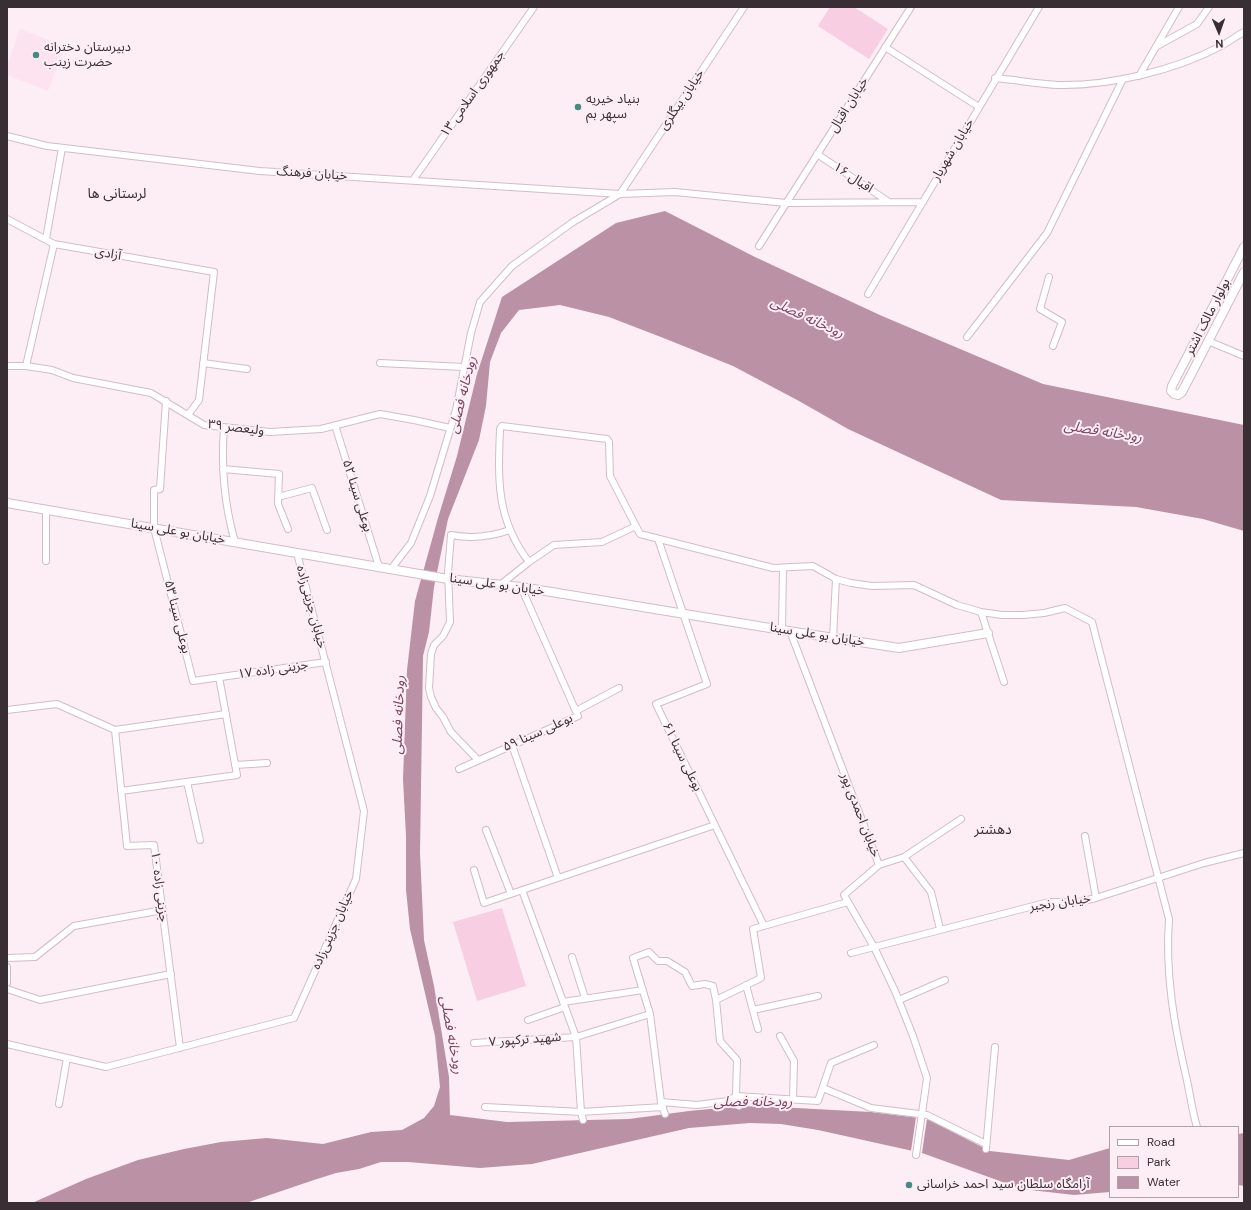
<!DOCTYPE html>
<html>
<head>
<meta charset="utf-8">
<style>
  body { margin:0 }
  #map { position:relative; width:1251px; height:1210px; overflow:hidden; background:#fdeef5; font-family:"DM Sans",sans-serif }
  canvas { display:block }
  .frame { position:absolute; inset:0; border:8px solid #382e33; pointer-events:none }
  .legend { position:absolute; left:1109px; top:1126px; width:130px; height:72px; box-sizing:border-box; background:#fdeef5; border:1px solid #aea1a7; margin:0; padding:5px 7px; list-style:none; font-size:12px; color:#382e33 }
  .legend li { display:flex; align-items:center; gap:8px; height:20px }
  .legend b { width:20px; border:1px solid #aea1a7 }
  .north { position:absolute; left:1199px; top:12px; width:40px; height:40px; -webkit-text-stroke:3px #fdeef5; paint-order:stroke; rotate:178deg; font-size:11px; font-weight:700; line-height:16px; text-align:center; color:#382e33 }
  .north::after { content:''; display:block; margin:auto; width:14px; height:18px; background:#382e33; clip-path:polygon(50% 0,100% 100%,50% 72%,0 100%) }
</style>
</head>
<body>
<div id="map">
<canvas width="1251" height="1210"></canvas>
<div class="frame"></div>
<ul class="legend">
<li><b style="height:5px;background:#fff"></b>Road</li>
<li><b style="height:11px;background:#f7cee2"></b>Park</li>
<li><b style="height:11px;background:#ba91a5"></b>Water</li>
</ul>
<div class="north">N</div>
</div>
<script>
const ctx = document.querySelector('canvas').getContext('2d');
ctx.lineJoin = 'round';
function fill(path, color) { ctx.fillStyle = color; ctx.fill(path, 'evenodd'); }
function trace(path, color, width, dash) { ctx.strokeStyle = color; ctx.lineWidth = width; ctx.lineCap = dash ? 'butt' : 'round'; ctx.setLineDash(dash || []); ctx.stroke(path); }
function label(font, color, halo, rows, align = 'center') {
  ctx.font = font + ' "DM Sans","Noto Sans Arabic",sans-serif'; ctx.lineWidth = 4; ctx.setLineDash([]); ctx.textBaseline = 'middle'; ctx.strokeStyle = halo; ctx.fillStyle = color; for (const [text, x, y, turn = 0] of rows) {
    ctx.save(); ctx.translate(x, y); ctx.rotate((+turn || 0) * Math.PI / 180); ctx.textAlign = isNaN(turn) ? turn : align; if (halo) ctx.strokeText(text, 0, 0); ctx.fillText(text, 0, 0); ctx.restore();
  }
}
fill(new Path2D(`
  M20,29L65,46L48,91L7,75V64Z`), '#fde3ef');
fill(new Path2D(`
  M830,7H854L888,29L869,59L818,26Z
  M502,908L526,986L477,1001L453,922Z`), '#f7cee2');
fill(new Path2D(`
  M665,211L755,257L882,316L1043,384L1244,425V531L1203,519L1136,507L1001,500L848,429L799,401L733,366L666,339L609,317L560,305L519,310L501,333L490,362L486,406L479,440L448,519L434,587L429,632L423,656L420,853L424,940L434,986L449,1077L450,1115L507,1122L629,1119L689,1111L741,1106L796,1108L871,1112L927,1119L990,1151L1069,1160L1110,1148V1192L1074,1195L1022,1189L922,1153L818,1130L781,1124L750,1123L689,1128L532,1164L480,1168L408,1162H381L359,1169L336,1173L314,1180L246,1203H32L86,1179L138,1160L184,1149L221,1142L267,1138L323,1144L371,1132L402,1130L424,1118L434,1106L440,1087L435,1036L410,929L406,890V836L403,779L407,670L415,601L438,518L457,456L477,374L502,297L616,223Z
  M1244,1133V1186L1238,1185V1134Z`), '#ba91a5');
fill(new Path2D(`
  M916,1117L927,1119L922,1153L911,1151Z`), '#fdeef5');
const minor = new Path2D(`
  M1157,46L1197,24L1209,7
  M885,47L979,107
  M1139,76L1179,7
  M995,78C1017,80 1038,84 1059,85C1110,86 1176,70 1221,46C1229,42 1236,36 1244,32
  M7,136L47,146L260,171L620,194L744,7
  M817,154L889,202
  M413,180L534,7
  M7,219L54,244L214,272L199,400L188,415
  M46,239L62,148
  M759,246L911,7
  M1049,277L1040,309L1062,322L1053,346
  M868,294L1039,7
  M967,337L1047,233L1123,79
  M1208,341L1244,356
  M203,363L247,369
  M380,363L464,367
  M7,366H26L52,370L73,378L151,393L204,425L270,432L321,429L380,414L414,420L450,428
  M26,366L54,244
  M166,401L160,489L154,490V528L193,681L326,662
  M335,425L379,567
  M224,427C221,467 224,504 235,542
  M223,469L279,474L278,504L288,529
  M278,497L312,488L327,530
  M46,509V561
  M658,539L707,684L656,704L764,926
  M529,562C496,519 498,480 500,429L502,426L607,439L609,442L610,476L640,534L773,568L813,566L836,579L851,583L872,586L914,585L957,605L981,612L1002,615H1023L1044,613L1065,608L1092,622L1169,919C1165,973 1174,1024 1186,1076C1190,1093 1192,1111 1197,1127
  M391,569L411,543L430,496L456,410L471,333L480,302L512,266L573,222L620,194L675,192L786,203L923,202
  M500,585L529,562L554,545L602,542L636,526
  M981,612L1004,682
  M782,630L783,568
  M790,631L879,865L844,895L874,947L895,991L913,1036L927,1078L916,1155
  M833,638L836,579
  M7,710L57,704L115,730L226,714
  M576,711L619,688
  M115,730L127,846L154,845L180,1048
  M512,745L558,878
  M478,760L451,732L443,717L436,708L431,697L429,688L431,654L434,645L443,636L450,622L448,572L451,535C472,539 490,537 510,530
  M235,765L267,763
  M459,769L578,716L521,587
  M187,782L200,840
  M121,791L237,775L219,677
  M486,830L511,894
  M1085,836L1096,898
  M904,857L931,892L940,929
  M879,865L904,857L961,819
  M474,870L484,903L715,825
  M522,890L576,1037L581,1112L583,1120
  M851,953L1049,902H1079L1096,898L1204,863L1244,853
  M572,957L585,998
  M7,958L35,957L74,926L163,910
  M7,967V983
  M746,985L758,1029
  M7,989L40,1000L171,974
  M716,1000L761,978L753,929L848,902
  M899,1000L945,980
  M563,1002L643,990
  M753,1010L818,996
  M528,1020L565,1007
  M780,1036L794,1061L793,1100
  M474,1043L576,1037L650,1014
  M7,1044L106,1067L294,1018L356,879L364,811L297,553
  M823,1088L871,1108L927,1115L986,1144
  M59,1104L67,1058
  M661,1104L665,1114
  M739,1106L736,1096L728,1101L697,1105L661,1102L650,1014L633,958L649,952L658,961H667L685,972L692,986L705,984L713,986L716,1000L720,1041L737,1060L736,1096L818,1101L831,1063L874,1045
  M485,1107L581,1112L663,1107
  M986,1149L995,1047`);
const major = new Path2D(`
  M1244,247L1172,386L1171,391L1174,394L1178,395L1182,392L1244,272
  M7,503L448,579L521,587L782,630L899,648L988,633`);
trace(minor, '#d3bcc7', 8);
trace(major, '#d3bcc7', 10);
trace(minor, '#fff', 6);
trace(major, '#fff', 8);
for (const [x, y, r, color] of [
  [36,55,4,"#458b83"],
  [578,107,4,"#458b83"],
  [909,1185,4,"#458b83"]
]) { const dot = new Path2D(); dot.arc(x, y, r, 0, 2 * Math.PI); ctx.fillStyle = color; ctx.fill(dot); trace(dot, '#fdeef5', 1.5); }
label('13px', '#382e33', '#fdeef5', [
  ["دبیرستان دخترانه",44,48],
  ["حضرت زینب",44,63],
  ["بنیاد خیریه",586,100],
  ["سپهر بم",586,115],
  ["آرامگاه سلطان سید احمد خراسانی",917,1185]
], 'left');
label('13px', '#382e33', '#fdeef5', [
  ["جمهوری اسلامی ۱۳",473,94,-55],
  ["خیابان بیگلری",682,100,-56],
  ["خیابان اقبال",849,105,-58],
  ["خیابان شهریار",953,150,-59],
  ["خیابان فرهنگ",312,174,4],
  ["اقبال ۱۶",853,178,33],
  ["آزادی",108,254,10],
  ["بولوار مالک اشتر",1208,317,-63],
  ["ولیعصر ۳۹",236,428,7],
  ["بوعلی سینا ۵۲",357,496,73],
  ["خیابان بو علی سینا",178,532,10],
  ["خیابان بو علی سینا",497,585,8],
  ["خیابان جزینی‌زاده",311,607,75],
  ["بوعلی سینا ۵۳",177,617,76],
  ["خیابان بو علی سینا",817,635,9],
  ["جزینی زاده ۱۷",273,670,-8],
  ["بوعلی سینا ۵۹",538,733,-24],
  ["بوعلی سینا ۶۱",682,757,64],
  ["خیابان احمدی پور",860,815,69],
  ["جزینی زاده ۱۰",159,887,83],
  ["خیابان رنجبر",1060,903,-8],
  ["خیابان جزینی‌زاده",333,930,-66],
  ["شهید ترکپور ۷",525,1040,-4]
]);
label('14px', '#382e33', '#fdeef5', [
  ["لرستانی ها",117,194],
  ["دهشتر",993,830]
]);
label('italic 14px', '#794260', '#fdeef5', [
  ["رودخانه فصلی",807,318,25],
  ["رودخانه فصلی",463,395,-76],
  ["رودخانه فصلی",1103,432,9],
  ["رودخانه فصلی",399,715,-88],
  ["رودخانه فصلی",451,1035,80],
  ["رودخانه فصلی",753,1102]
]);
</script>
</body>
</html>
